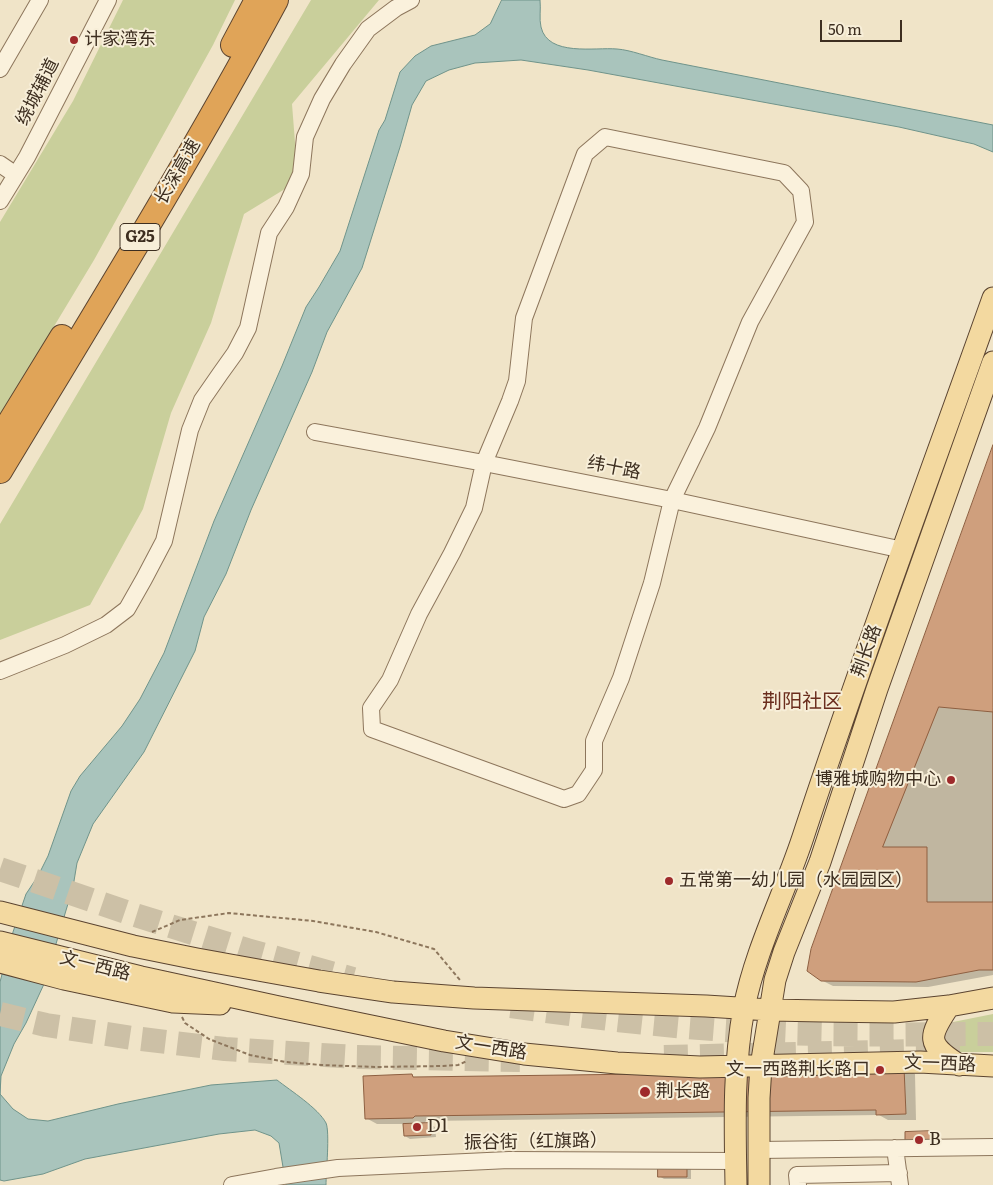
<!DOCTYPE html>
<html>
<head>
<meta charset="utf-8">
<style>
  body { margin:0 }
  #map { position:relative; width:993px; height:1185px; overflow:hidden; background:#f0e4c8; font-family:Literata,serif }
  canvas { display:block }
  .scale { position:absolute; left:820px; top:20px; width:82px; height:22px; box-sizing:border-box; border:2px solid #3d2e20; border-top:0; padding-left:6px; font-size:15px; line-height:18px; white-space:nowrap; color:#3d2e20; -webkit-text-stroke:4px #f7eed8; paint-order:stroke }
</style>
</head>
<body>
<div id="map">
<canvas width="993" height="1185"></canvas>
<div class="scale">50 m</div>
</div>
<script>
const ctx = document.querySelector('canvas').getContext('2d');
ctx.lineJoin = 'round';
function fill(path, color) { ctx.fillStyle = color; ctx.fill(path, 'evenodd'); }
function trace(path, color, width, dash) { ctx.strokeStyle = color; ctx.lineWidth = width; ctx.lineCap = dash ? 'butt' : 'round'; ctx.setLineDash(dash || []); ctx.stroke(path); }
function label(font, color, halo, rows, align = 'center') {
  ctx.font = font + ' Literata,"Noto Sans SC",serif'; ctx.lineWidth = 4; ctx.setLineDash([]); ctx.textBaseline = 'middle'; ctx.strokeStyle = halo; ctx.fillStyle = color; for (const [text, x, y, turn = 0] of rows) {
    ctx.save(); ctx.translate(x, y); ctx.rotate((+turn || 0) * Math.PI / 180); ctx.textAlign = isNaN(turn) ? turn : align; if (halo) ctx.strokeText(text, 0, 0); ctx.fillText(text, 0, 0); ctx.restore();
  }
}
fill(new Path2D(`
  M123,0H235L213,45L94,260L0,416V222L73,101Z
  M311,0H379L292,104L298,181L244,214L211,323L171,413L143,509L90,605L0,640V524Z
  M993,1014V1052H960L944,1049L943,1024Z`), '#c9cf9b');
const water = new Path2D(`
  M502,0H540C541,9 539,19 541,27C548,57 595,47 617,49C631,50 648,57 662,60L993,125V152L974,144L899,127L588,70L521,60L475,63L449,70L426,81L412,105L400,147L362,268L327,332L312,372L251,510L226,574L204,617L195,651L144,752L93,824L77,863L73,887L44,984L26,1023L14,1044L1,1076L0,1094L13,1109L28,1119L48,1121L118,1104L211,1085L277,1080C291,1091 318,1108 326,1123C330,1132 326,1173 326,1185H286L279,1143L271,1136L255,1130L219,1134L85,1159L43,1174L4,1181L0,1180V982L13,932L26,894L38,876L48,856L71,791L80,776L122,726L140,699L164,653L214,521L282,366L306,307L319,287L340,251L379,130L385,120L400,72L415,56L431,46L475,35L490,24Z`);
fill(water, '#a9c4bc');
trace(water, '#6f938a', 1);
fill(new Path2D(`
  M993,448V975L928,987L833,986L821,980Z
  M904,1068L915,1074L916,1120H888L879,1115L426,1121L423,1125L430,1124L435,1127L436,1137L410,1139L405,1136L404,1124H377L366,1118L411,1076L416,1078L876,1073Z
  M933,1132L938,1135V1144L906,1142Z
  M686,1166L691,1169V1179H664L659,1176Z`), '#0003');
const building = new Path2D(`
  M993,445V970H979L916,982L821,981L807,971L811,949Z
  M939,707L993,712V902H927V847H883Z
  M904,1067L906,1114L876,1115V1110L415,1116L413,1118L365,1119L363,1076L412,1074L413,1077L874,1071Z
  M430,1123L431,1135L404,1136L403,1124Z
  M933,1131L934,1142L905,1143V1132Z
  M658,1165H687V1177H658Z`);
fill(building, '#cf9f7d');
trace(building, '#8d5f41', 1);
trace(new Path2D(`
  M0,869L132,914L247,950L353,979
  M511,1006C594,1018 677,1028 761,1032C838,1036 916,1034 993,1034
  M0,1014L46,1025L133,1038L225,1049L356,1057L520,1060
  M664,1057L960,1050`), '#ccc0a6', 24, [24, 12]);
const minor = new Path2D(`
  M0,69L40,0
  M605,137L784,173L801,191L805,222L750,322L707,428L672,500L652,583L621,678L594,741V770L578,794L564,799L372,729L371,708L390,680L419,614L452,553L474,508L484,463L510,401L517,381L524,318L585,154Z
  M0,164L16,175
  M0,201L27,157L108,0
  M315,432L484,463L672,500L903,550
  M0,671L65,645L106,625L127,609L144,579L164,541L190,430L202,400L220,374L235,353L248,328L269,233L286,207L301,174L305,137L322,99L343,64L368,29L396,8L411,0
  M895,1148L900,1185
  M759,1150L993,1147
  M232,1185L276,1177L338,1168L509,1160L735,1161
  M798,1185L797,1175L899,1173`);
const major = new Path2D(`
  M0,912L133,946L197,959L319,981L393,992L474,998L706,1006L770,1010L823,1011L894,1012L949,1006L993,998
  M0,942L141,977L279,1007L444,1041L524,1054L617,1063L700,1067L920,1062L993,1066
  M0,962L64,979L173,1002L220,1004
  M949,1006C928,1037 926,1044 959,1065
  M736,1185C735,1126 733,1067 744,1008C756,947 786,891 805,831C864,652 930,475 993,298
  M759,1185V1098L761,1066L775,980L784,952L820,862L877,689L993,362`);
const highway = new Path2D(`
  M233,45L257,0
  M0,438L62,337
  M0,471C94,315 190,160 276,0`);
trace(minor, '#8d765c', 18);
trace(major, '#5b4430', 23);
trace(highway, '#5b4430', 26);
trace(new Path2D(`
  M152,932L180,920L229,913L313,921L376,932L434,949L460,980
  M182,1017L185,1023L209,1039L250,1055L286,1062L321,1065L375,1067L443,1066L458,1065L467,1061`), '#8d765c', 2, [4, 2.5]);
trace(minor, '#faf1dc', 16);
trace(major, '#f3d9a0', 21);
trace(highway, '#e0a458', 24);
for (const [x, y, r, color] of [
  [74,40,5,"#9e2a2b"],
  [951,780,5,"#9e2a2b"],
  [669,881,5,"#9e2a2b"],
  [880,1070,5,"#9e2a2b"],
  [645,1092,6,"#9e2a2b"],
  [417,1127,5,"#9e2a2b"],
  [919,1140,5,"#9e2a2b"]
]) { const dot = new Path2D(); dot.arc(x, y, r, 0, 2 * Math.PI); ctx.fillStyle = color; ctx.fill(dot); trace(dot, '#f7eed8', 2); }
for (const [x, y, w] of [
  [140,237,40]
]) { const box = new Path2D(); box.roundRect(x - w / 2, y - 13.5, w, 27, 4); ctx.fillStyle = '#f7eed8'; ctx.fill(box); trace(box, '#3d2e20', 1); }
label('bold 16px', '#3d2e20', null, [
  ["G25",140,237]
]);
label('18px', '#3d2e20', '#f7eed8', [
  ["计家湾东",84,40],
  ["博雅城购物中心",941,780,"right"],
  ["五常第一幼儿园（水园园区）",679,881],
  ["文一西路荆长路口",870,1070,"right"],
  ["荆长路",656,1092],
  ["D1",427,1127],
  ["B",929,1140]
], 'left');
label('18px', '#3d2e20', '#f7eed8', [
  ["绕城辅道",38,92,-63],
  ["长深高速",178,172,-60],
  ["纬十路",614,468,11],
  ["荆长路",867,651,-70],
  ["文一西路",95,966,14],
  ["文一西路",491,1048,9],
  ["文一西路",940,1064,2],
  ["振谷街（红旗路）",536,1142,-1]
]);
label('20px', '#6b2e1e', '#f7eed8', [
  ["荆阳社区",802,702]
]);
</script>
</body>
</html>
